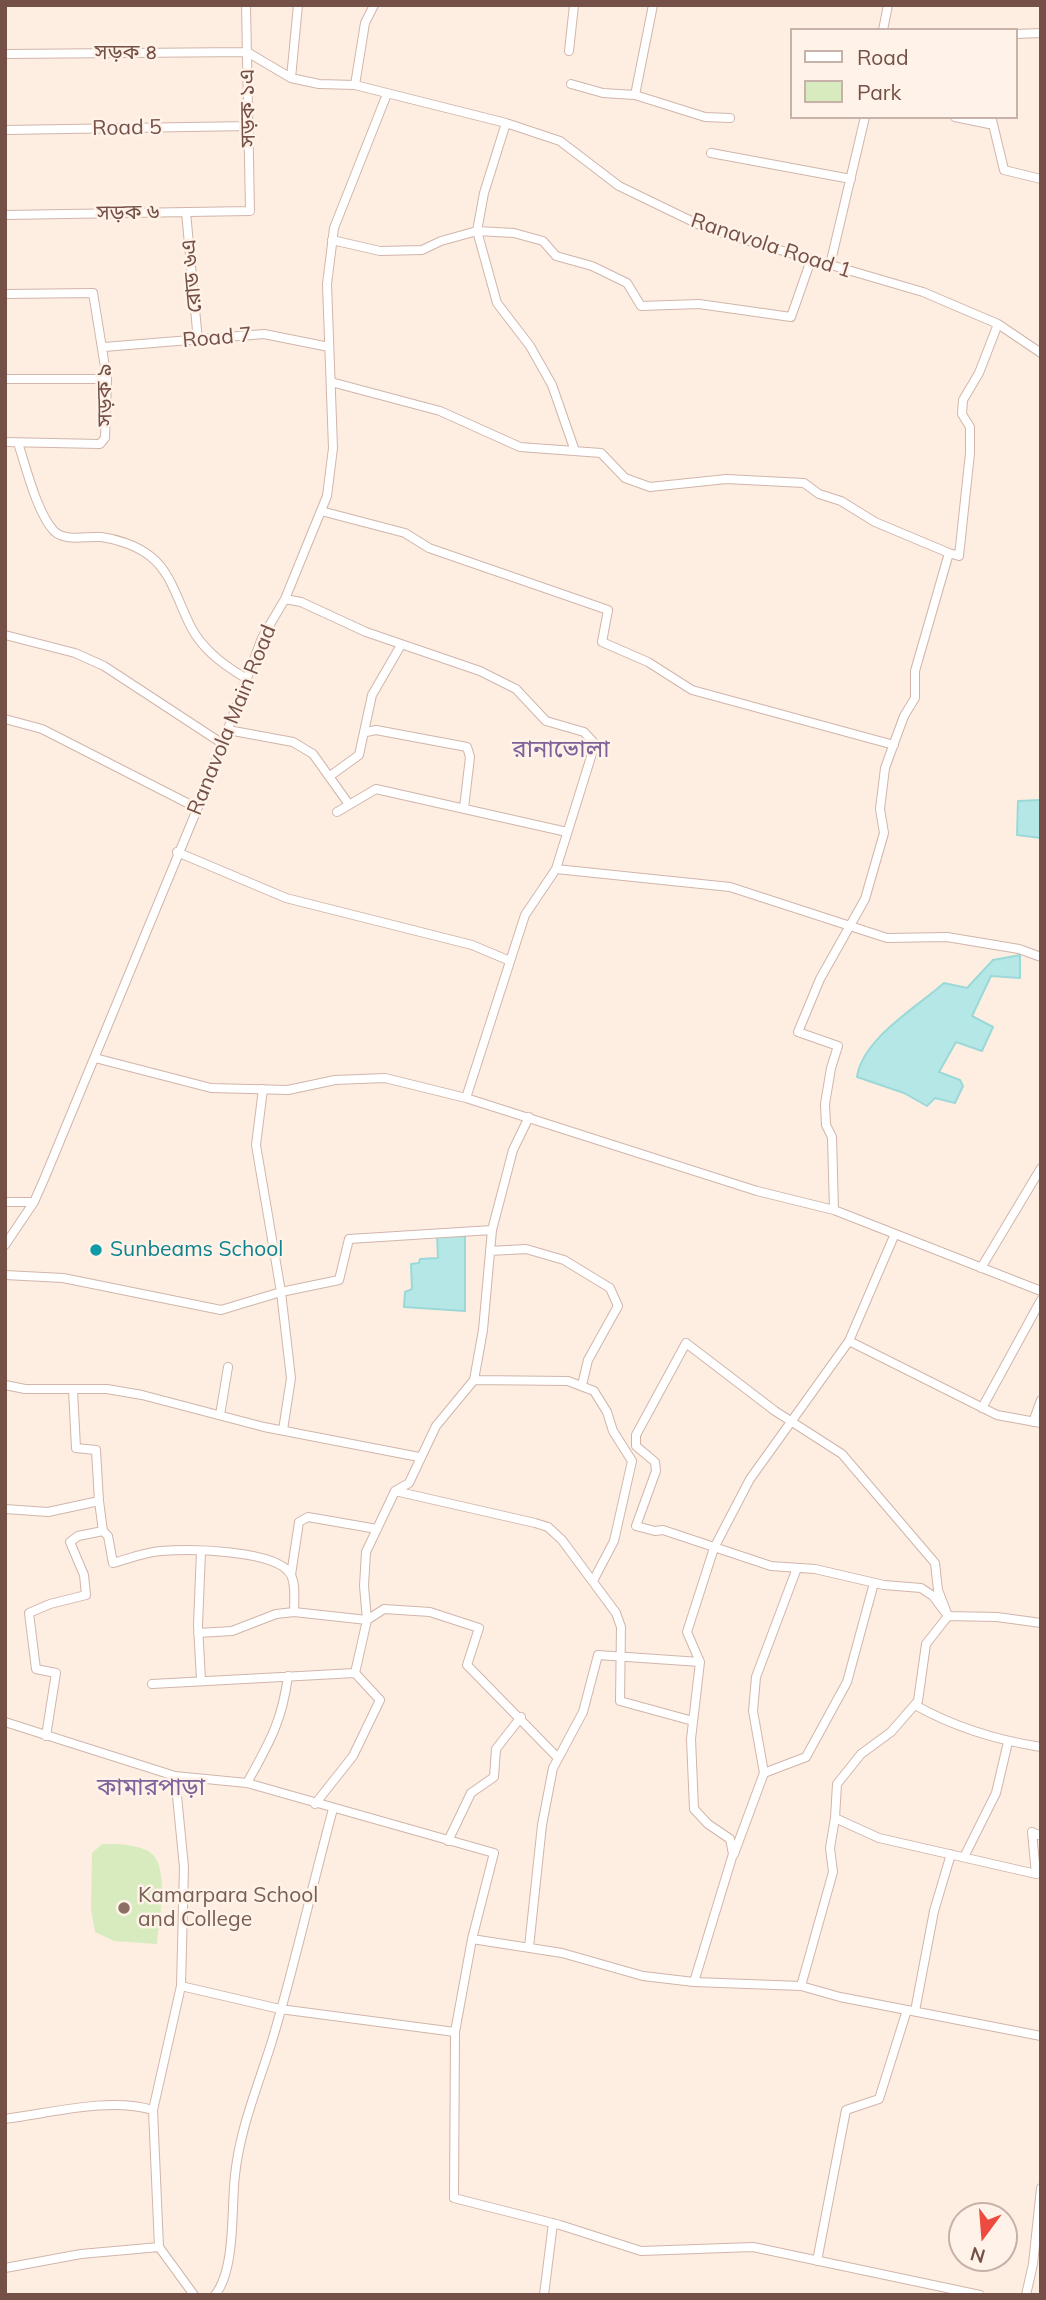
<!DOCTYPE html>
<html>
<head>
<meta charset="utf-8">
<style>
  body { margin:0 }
  #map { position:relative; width:1046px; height:2300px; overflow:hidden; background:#fdeee1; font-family:Mulish,sans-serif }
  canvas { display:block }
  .frame { position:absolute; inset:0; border:7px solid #755047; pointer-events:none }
  .legend { position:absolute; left:790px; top:28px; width:228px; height:91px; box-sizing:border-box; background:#fff2e8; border:2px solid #c8b1a8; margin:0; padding:9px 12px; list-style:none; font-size:21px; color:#755047 }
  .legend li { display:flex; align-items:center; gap:14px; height:35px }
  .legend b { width:35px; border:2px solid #c8b1a8 }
  .north { position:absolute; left:948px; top:2202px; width:70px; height:70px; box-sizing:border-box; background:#fff2e8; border:2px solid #c8b1a8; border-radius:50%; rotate:196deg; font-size:19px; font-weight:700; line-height:28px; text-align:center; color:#755047 }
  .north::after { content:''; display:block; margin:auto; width:24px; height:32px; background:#ed4b40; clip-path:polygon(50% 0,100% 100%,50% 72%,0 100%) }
</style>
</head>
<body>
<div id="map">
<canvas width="1046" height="2300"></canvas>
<div class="frame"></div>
<ul class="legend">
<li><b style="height:9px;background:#fff"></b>Road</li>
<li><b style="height:19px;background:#d8ebbf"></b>Park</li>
</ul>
<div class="north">N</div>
</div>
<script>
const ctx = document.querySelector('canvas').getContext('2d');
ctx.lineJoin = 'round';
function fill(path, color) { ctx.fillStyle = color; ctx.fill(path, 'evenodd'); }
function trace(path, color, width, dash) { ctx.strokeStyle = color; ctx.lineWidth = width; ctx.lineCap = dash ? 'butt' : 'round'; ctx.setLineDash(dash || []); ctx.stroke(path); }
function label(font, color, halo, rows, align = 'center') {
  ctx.font = font + ' Mulish,"Noto Sans Bengali",sans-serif'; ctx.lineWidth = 5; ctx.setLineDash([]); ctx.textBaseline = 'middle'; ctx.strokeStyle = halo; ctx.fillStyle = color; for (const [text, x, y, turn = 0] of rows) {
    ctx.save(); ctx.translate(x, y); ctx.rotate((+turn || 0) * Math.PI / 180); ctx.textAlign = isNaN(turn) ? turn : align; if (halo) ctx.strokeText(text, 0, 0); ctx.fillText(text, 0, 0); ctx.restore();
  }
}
fill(new Path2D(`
  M102,1844C116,1844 132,1844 146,1850C172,1860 159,1921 157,1944L114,1941L95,1932L91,1909L92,1853Z`), '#d8ebbf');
const water = new Path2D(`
  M1041,800V838L1017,835L1018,801Z
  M1020,955V978L991,976L972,1016L993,1027L982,1051L956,1042L939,1072L960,1080L963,1086L955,1103L935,1098L927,1106L904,1093L857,1077C862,1039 917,1007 944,983L967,988L993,960Z
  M437,1234H465V1311L404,1307L405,1292L412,1289L411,1264L419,1263L420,1259L438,1258Z`);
fill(water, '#b5e7e6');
trace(water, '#9bd9d9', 2);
const street = new Path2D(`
  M653,5L635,95L705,117L730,118
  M883,30L888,5
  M1016,34L1041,33
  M569,51L574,5
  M5,54L247,52L291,78L319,84L355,85L506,123L560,141L619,186L708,229L923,292L998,324L1041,353
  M291,78L298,5
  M571,84L603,93L635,95
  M355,85L365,23L374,5
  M955,117L989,124L991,117
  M992,120L1004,170L1041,179
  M506,123L484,193L477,231L497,303L530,346L552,385L575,451
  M5,130L249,126
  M711,153L851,179
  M186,212L198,341
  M5,215L250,211L246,5
  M332,240L380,251L422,250L441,241L477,231L514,233L543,241L556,256L592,266L627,283L641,306L699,304L791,317L811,260
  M830,265L865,117
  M5,294L93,293L107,379L105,438L100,444L5,442
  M104,347L264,334L329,347
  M5,379H107
  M331,382L440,411L520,447L601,453L625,478L650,487L726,479L804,483L819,494L841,501L875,522L949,553
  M18,443C26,467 37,513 54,531C65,542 87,536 101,537C118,539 137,546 150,556C174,574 180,611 195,634C208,654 227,667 247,679
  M321,511L405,533L429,548L608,610L602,642L648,662L692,690L894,745
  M285,599L301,602L366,632L480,671L516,689L546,721L584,732L595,744L556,869L525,915L466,1098
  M5,635L75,653L104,666L223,744
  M5,719L42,729L197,808
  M228,730L293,742L313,754L348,803
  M366,732L376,730L467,747L470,757L464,808
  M330,776L359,755L372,695L401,645
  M337,812L376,789L567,832
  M177,852L286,898L472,945L510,961
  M556,869L730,887L887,938L947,937L1019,949L1041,957
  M95,1058L211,1088L288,1090L335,1080L385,1078L466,1098L757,1191L834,1210L1041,1291
  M263,1089L256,1145L281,1292L291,1378L283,1430
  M5,1202H34
  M834,1210L832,1137L826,1125L825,1104L831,1068L838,1046L798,1032L820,979L865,899L884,833L880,809L885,768L904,716L915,698V671L949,553L959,556L970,453V427L962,414L963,400L979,373L998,324
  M5,1245L34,1202L45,1177L205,790L262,638L285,599L327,496L333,448L327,284L334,228L387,94
  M490,1251L526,1249L564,1260L610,1288L618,1306L588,1360L582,1385
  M981,1268L1041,1168
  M5,1275L63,1278L221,1310L281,1292L339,1280L349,1239L492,1230
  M849,1341L997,1415L1041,1423
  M474,1380L568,1381L594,1391L607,1412L613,1431L632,1461L614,1541L593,1581
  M5,1385L25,1389H107L142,1395L264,1427L419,1457
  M982,1408L1041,1300
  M220,1415L228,1367
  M1033,1422L1041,1400
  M395,1491L535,1523L548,1527L562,1540L616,1613L621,1627L620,1701L693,1721
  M5,1509L48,1512L99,1501L96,1450L76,1448L73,1390
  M103,1531L108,1536L113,1563C128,1559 145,1552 161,1551C187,1549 277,1549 291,1575C296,1585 294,1601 294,1612L367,1620L384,1609L430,1612L479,1628L467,1665L558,1758
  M291,1575L299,1522L308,1517L377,1529
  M1041,1623L997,1617L948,1616L938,1590L935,1563L842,1454L775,1411L686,1343L636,1435V1446L655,1462L656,1471L636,1526L655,1531L663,1530L771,1566L815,1569L884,1585L921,1588L933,1596L948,1616L926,1644L918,1701L891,1732L861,1754L837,1784L835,1818L879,1838L1036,1874L1032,1832L1041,1836
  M198,1633L232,1631L276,1614L294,1612
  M201,1680L198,1625L201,1551
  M152,1684L355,1673
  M915,1705C954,1727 996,1740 1041,1747
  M5,1722L175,1776L247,1783L494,1853L472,1939L562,1953L643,1976L694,1982L801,1986L840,1997L1041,2036
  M46,1736L56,1673L36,1669L29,1613L50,1604L86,1595L84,1575L70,1542L78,1536L103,1531L99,1501
  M764,1773L753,1711L756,1677L797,1568
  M247,1783C269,1743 282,1722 288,1676
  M315,1804L353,1756L380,1700L355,1673L367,1620L364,1586L366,1552L395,1491L409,1483L436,1426L474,1380L483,1330L492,1230L513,1150L529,1117
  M448,1841L471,1793L494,1777L496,1749L521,1717
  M734,1854L764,1773L806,1757L847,1682L874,1583
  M964,1857L996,1793L1008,1742
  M529,1947L542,1825L553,1768L583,1712L598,1655L700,1662
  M694,1982L733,1854L730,1839L708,1824L694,1809L691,1739L700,1662L687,1632L714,1548L750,1479L849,1341L894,1236
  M181,1986L280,2009L455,2032L472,1939
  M801,1986L833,1872L830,1848L835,1818
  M915,2011L934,1911L951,1854
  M455,2032L454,2198L560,2225L641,2251L753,2247L980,2295
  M5,2119C52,2113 108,2097 153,2110
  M159,2247L153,2110L181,1986L184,1867L175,1776
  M817,2261L846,2110L879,2099L907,2010
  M5,2268L81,2254L159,2247L194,2295
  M215,2295C236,2269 231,2208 235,2175C240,2128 258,2086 272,2041C295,1965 312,1886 333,1809
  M544,2295L553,2223
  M1026,2295L1033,2264L1041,2188`);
trace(street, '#d1b5ab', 10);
trace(street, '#fff', 8);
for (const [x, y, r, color] of [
  [96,1250,7,"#0f9aa8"],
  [124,1908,7,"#8d6e63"]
]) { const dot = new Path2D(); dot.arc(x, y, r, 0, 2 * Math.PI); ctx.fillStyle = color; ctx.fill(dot); trace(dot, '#fff2e8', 2.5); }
label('21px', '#755047', '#fff2e8', [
  ["সড়ক ৪",126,53],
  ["সড়ক ১এ",248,108,-91],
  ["Road 5",127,128,-1],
  ["সড়ক ৬",128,213,-1],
  ["Ranavola Road 1",771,246,18],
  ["রোড ৬এ",192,276,-95],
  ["Road 7",217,338,-5],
  ["সড়ক ৯",105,395,-91],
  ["Ranavola Main Road",232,720,-68]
]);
label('21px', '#0d838f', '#fff2e8', [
  ["Sunbeams School",110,1250]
], 'left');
label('21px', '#785e54', '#fff2e8', [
  ["Kamarpara School",138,1896],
  ["and College",138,1920]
], 'left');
label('24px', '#7e6299', '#fff2e8', [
  ["রানাভোলা",561,750],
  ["কামারপাড়া",151,1788]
]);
</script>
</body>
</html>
